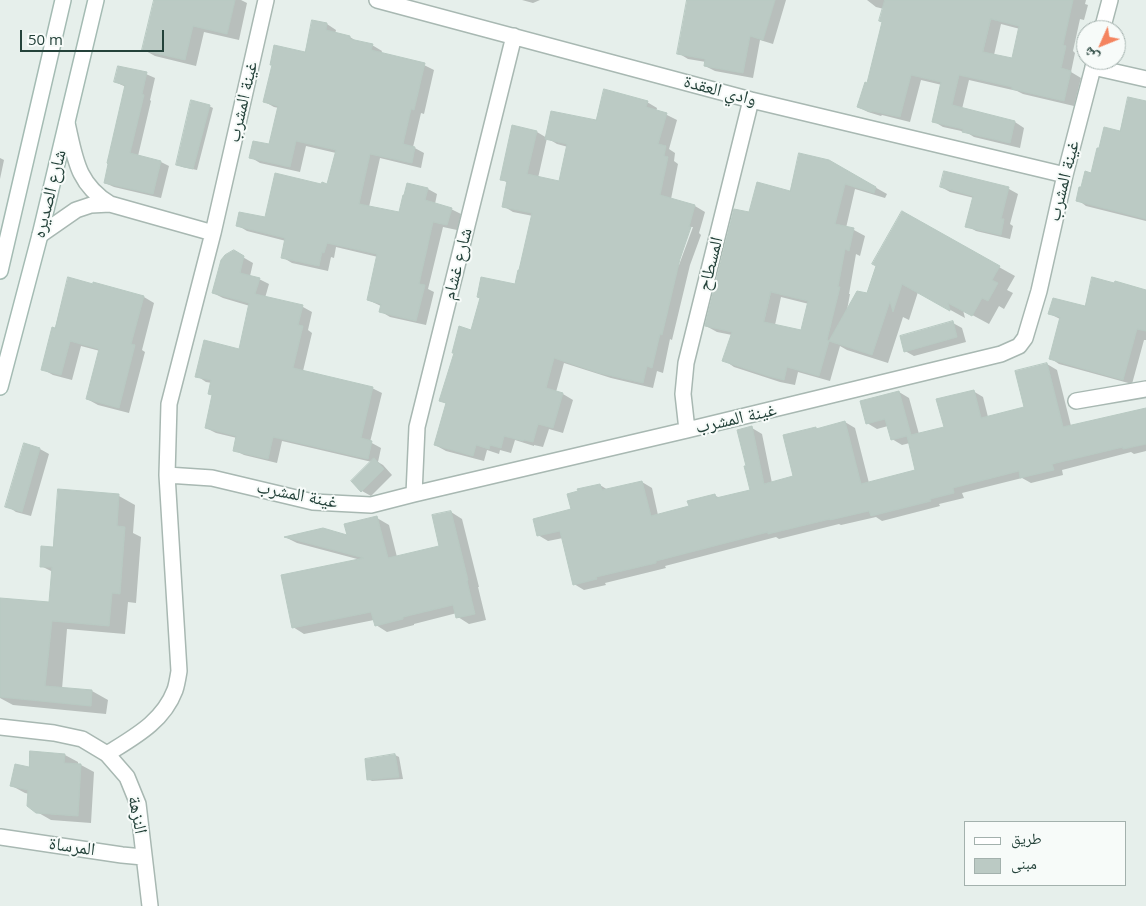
<!DOCTYPE html>
<html>
<head>
<meta charset="utf-8">
<style>
  body { margin:0 }
  #map { position:relative; width:1146px; height:906px; overflow:hidden; background:#e6efeb; font-family:"Open Sans","Noto Naskh Arabic",sans-serif }
  canvas { display:block }
  .legend { position:absolute; left:964px; top:821px; width:162px; height:65px; box-sizing:border-box; background:#f7fbf9; border:1px solid #a3b1ad; margin:0; padding:6px 9px; list-style:none; font-size:15px; color:#24423a }
  .legend li { display:flex; align-items:center; gap:10px; height:25px }
  .legend b { width:25px; border:1px solid #a3b1ad }
  .north { position:absolute; left:1076px; top:20px; width:50px; height:50px; box-sizing:border-box; background:#f7fbf9; border:1px solid #a3b1ad; border-radius:50%; rotate:226deg; font-size:14px; font-weight:700; line-height:20px; text-align:center; color:#24423a }
  .north::after { content:''; display:block; margin:auto; width:18px; height:22px; background:#f4845f; clip-path:polygon(50% 0,100% 100%,50% 72%,0 100%) }
  .scale { position:absolute; left:20px; top:30px; width:144px; height:22px; box-sizing:border-box; border:2px solid #24423a; border-top:0; padding-left:6px; font-size:15px; line-height:18px; white-space:nowrap; color:#24423a; -webkit-text-stroke:4px #f7fbf9; paint-order:stroke }
</style>
</head>
<body>
<div id="map">
<canvas width="1146" height="906"></canvas>
<ul class="legend">
<li><b style="height:6px;background:#fff"></b>طريق</li>
<li><b style="height:14px;background:#bbcac4"></b>مبنى</li>
</ul>
<div class="north">ش</div>
<div class="scale">50 m</div>
</div>
<script>
const ctx = document.querySelector('canvas').getContext('2d');
ctx.lineJoin = 'round';
function fill(path, color) { ctx.fillStyle = color; ctx.fill(path, 'evenodd'); }
function trace(path, color, width, dash) { ctx.strokeStyle = color; ctx.lineWidth = width; ctx.lineCap = dash ? 'butt' : 'round'; ctx.setLineDash(dash || []); ctx.stroke(path); }
function label(font, color, halo, rows, align = 'center') {
  ctx.font = font + ' "Open Sans","Noto Naskh Arabic",sans-serif'; ctx.lineWidth = 4; ctx.setLineDash([]); ctx.textBaseline = 'middle'; ctx.strokeStyle = halo; ctx.fillStyle = color; for (const [text, x, y, turn = 0] of rows) {
    ctx.save(); ctx.translate(x, y); ctx.rotate((+turn || 0) * Math.PI / 180); ctx.textAlign = isNaN(turn) ? turn : align; if (halo) ctx.strokeText(text, 0, 0); ctx.fillText(text, 0, 0); ctx.restore();
  }
}
fill(new Path2D(`
  M155,0H241L247,3L239,40L204,32L196,66L155,56L144,50Z
  M522,0H540L533,3Z
  M688,0H786L773,44L760,40L753,78L715,71L705,66L706,62L688,59L678,53Z
  M867,0H1086L1085,4L1088,5L1084,20L1080,19L1073,51L1075,53L1071,72L1081,78L1074,106L1023,94L1017,91L969,80L962,109L1015,122L1024,128L1020,148L974,137L966,132L943,127L933,121L942,85L921,80L910,122L882,115L881,116L868,112L858,107L868,84L883,22L884,9L876,7ZM1001,24L1020,29L1012,60L994,55Z
  M313,21L327,24L336,30L335,34L350,37L358,42L372,45L382,51L381,54L424,65L434,70L424,114L421,113L413,147L424,153L421,168L380,158L369,207L400,213L428,189L437,194L435,204L451,209L461,214L457,230L443,227L428,289L434,292L426,325L390,317L380,311L381,306L368,300L378,257L336,247L334,258L331,257L328,271L292,263L282,257L286,241L247,231L237,225L266,219L322,185H328L336,153L306,146L300,172L260,163L250,157L270,146L279,108L274,107L265,102L305,54Z
  M146,74L155,78L150,100L151,101L138,156L161,162L169,166L161,198L114,187L105,183L126,87L115,82Z
  M647,102L657,108L656,112L667,115L677,120L669,149L675,153L674,161L678,164L671,199L695,206L705,212L699,233L701,235L690,265L672,340L670,339L663,373L657,371L653,388L611,378L564,363L556,392L563,394L573,400L563,433L549,429L543,447L534,445V446L515,440L511,453L500,450L499,454L487,450L484,461L446,451L435,445L447,404L441,401L472,331L516,286L533,216L513,212L503,206L508,183L501,179L513,126L537,132L547,138L597,122ZM547,138L557,144L568,147L560,183L538,178ZM690,227H693L679,265L677,264Z
  M1146,102V221L1086,206L1078,200L1092,174L1121,132Z
  M209,106L213,108L197,170L182,167L178,165Z
  M0,158L4,160L0,179Z
  M829,161L887,194L885,198L855,189L846,228L854,230L865,236L860,256L856,254L849,294H850L847,310L867,294L902,213L1015,276L1007,290L1013,293L1004,309L999,306L989,324L963,310L965,318L918,292L909,320L903,317L888,363L847,350L840,346L830,381L798,372L795,385L780,382L734,367L724,360L732,335L717,332L706,326L750,214L791,193ZM781,297L809,304L801,332L775,325Z
  M945,172L1009,189L1018,194L1010,224L1013,226L1010,239L976,231L967,226L974,198L950,192L941,187Z
  M234,252L253,263L250,276L259,279L269,284L265,298L303,307L312,312L308,330L312,333L303,371L372,388L382,393L370,442L381,448L378,462L383,465L392,475L371,496L362,491L372,462L282,441L277,463L244,455L234,450L237,438L216,433L206,428L214,395L212,383L206,382L197,376L240,350L250,306L223,298L213,293Z
  M94,283L144,297L154,303L142,350L145,352L129,413L98,405L87,399L100,351L81,346L72,380L53,375L42,369L56,329Z
  M1146,291V340H1144L1132,384L1059,364L1050,358L1060,319L1050,314L1086,307Z
  M953,323L962,328L966,342L914,356L905,351Z
  M1047,364L1057,370L1071,426L1146,409V451L1134,454L1131,452L1062,470L1063,475L1031,483L1022,478L962,493L964,498L939,504L940,506L882,521L876,517L841,525L839,524L779,539L776,537L665,566L666,568L605,583L606,585L584,590L574,584L563,538L548,541L538,535L573,510L600,485L608,490L642,482L652,488L658,515L690,507L714,495L720,498L751,490L747,467L752,428L762,434L772,483L795,477L816,428L818,430L845,422L855,428L869,483L917,471L910,443L902,445L892,439L888,426L877,429L867,423L899,392L909,398L919,434L945,428L973,391L983,397L988,417L1026,408Z
  M40,449L49,454L31,516L16,512L7,506Z
  M59,491L119,496L135,505L133,533L141,537L136,603L128,602L125,634L67,629L62,689L92,691L108,700L106,714L13,705L0,698V599L71,605L53,572L41,566L54,549Z
  M451,512L462,519L479,587H478L486,620L469,624L458,617L457,613L414,624V625L387,632L376,625L374,620L304,634L293,627L361,560L297,543L287,538L348,537L377,518L389,525L397,557L441,547Z
  M65,755L78,762V765H81L94,772L91,823L51,820L37,812L29,794L25,793L12,786L31,769Z
  M395,755L399,757L403,779L372,781L368,779Z`), '#0003');
const building = new Path2D(`
  M154,0H235L227,34L193,26L185,60L142,50Z
  M687,0H775L763,40L750,36L743,73L704,66L705,59L677,54Z
  M885,0H1073L1063,45L1066,46L1061,68L1071,71L1064,101L1012,89V87L959,75L952,105L1015,121L1010,143L962,132L963,129L932,122L941,82L911,75L900,117L872,111L871,112L857,107L865,82L867,83L882,22L879,21ZM991,19L1019,26L1012,58L983,52Z
  M312,20L327,23L326,30L350,36V39L373,44L371,50L425,63L414,110L411,109L403,144L415,147L412,163L370,154L359,204L399,212L403,195H404L407,183L428,188L425,200L452,208L447,225L433,222L419,284L425,285L416,321L379,312L381,304L367,300L377,254L327,243L324,253L322,252L319,266L281,258L285,238L236,226L239,212L265,217L275,173L321,184L322,182L327,184L336,150L296,141L290,167L249,158L253,141L269,144L278,106L263,102L272,65H270L274,45L305,52Z
  M118,66L147,72L142,94L144,95L130,153L161,161L153,194L104,183L108,164L107,163L125,85L114,82Z
  M604,89L648,101L646,107L667,113L658,144L666,146L664,156L668,157L660,195L695,205L689,227H691L680,259L662,335L660,334L652,368L647,366L643,383L599,373L554,358L546,388L563,393L553,428L538,424L533,442L524,440L523,441L504,436L501,448L490,445L489,449L476,445L473,456L434,445L446,403L439,401L454,353H452L459,326L471,330L480,298L477,297L481,277L515,284L518,270H519L532,213L502,207L507,181L500,180L512,125L537,131L527,174L559,181L567,144L545,139L551,111L596,120Z
  M1128,97L1146,101V219L1076,201L1079,187H1081L1085,171L1091,173L1097,148H1099L1104,127L1120,131Z
  M191,100L210,105L193,169L176,165Z
  M799,153L829,160L876,187L874,193L845,184L835,224L854,228L849,251L845,249L838,287H840L827,340L829,341L819,376L787,367L784,380L768,376L722,361L732,332L705,326L734,209L749,212L757,182L790,191ZM771,292L808,301L801,330L764,322Z
  M944,171L1009,187L1001,219H1004L1001,235L965,227L973,196L940,187Z
  M902,211L1000,266L992,280L998,283L988,301L982,298L972,316L948,303L950,311L902,284L893,312L890,301L872,355L829,341L857,291L867,293L876,266L872,264Z
  M234,250L244,256L240,273L260,278L255,294L303,305L298,325L303,326L293,368L373,387L361,438L372,441L368,459L273,437L268,459L233,451L236,436L205,428L212,395L208,394L211,380L195,377L204,340L239,349L249,303L212,293L221,260L225,255Z
  M68,277L93,284V282L144,296L131,344L135,345L119,408L86,399L99,349L70,341L61,375L41,370L52,327L55,328Z
  M1092,277L1114,283L1115,281L1146,290V331L1137,329L1123,380L1049,359L1060,317L1048,314L1053,298L1085,306Z
  M953,321L957,337L904,352L900,336Z
  M1047,363L1063,427L1146,408V444L1123,449V447L1052,464L1054,470L1020,478L1019,471L953,488L954,493L930,499L931,501L871,516L869,511L830,520V519L768,534V532L656,561V563L596,577L597,579L573,585L560,531L537,536L533,519L571,509L567,494L578,491L577,489L600,484L602,490L642,481L651,516L689,506L687,501L715,494L716,498L750,490L744,466H746L737,430L752,426L764,484L793,476L783,435L816,427V429L845,421L861,484L915,470L907,436L891,440L885,419L866,424L860,401L899,391L911,435L944,427L936,399L974,390L981,418L1024,407L1015,371Z
  M24,443L40,448L22,512L5,507Z
  M374,458L384,469L361,492L351,481Z
  M58,489L119,494L117,526L125,527L120,594L112,593L109,626L52,621L45,686L92,690L91,706L0,697V598L49,602L52,567H40L41,546L53,547Z
  M451,511L468,580L467,581L475,614L456,618L453,605L403,617V619L375,626L371,612L292,628L281,575L364,558L284,537L323,528L347,535L344,524L377,516L388,558L439,546L432,515Z
  M30,751L65,754L64,763L81,764L78,816L36,813L27,806L28,790L10,786L15,764L29,767Z
  M395,754L399,777L367,780L365,759Z`);
fill(building, '#bbcac4');
trace(building, '#b8c9c2', 1);
const street = new Path2D(`
  M377,0L751,100L1065,175
  M1102,30L1110,0
  M1093,67L1146,79
  M67,123C75,158 77,184 110,204L213,233
  M40,235L76,210L91,205L110,204
  M1076,401L1146,389
  M687,430L683,394L686,363L751,100
  M167,475L212,478L313,502L371,505L414,494L687,430L1001,354L1019,346L1025,338L1039,291L1065,175L1095,60
  M414,494L417,427L514,36
  M0,727L54,733L82,739L107,754L127,777L138,804L150,906
  M107,754C134,737 163,722 175,690C177,684 178,677 179,671L167,475L169,404L213,233L266,0
  M0,837L122,855L143,857`);
const secondary = new Path2D(`
  M0,271L63,0
  M0,387L40,235L96,0`);
trace(street, '#a8b8b2', 18);
trace(secondary, '#a4bbb3', 18);
trace(street, '#fff', 15);
trace(secondary, '#fff', 15);
label('18px', '#24423a', '#f7fbf9', [
  ["وادي العقدة",720,91,15],
  ["غينة المشرب",243,102,-77],
  ["غينة المشرب",1064,181,-76],
  ["شارع الصديره",50,194,-76],
  ["شارع غشام",458,264,-76],
  ["المسطاح",711,264,-76],
  ["غينة المشرب",736,419,-13],
  ["غينة المشرب",297,495,11],
  ["النزهة",137,815,79],
  ["المرساة",72,847,8]
]);
</script>
</body>
</html>
